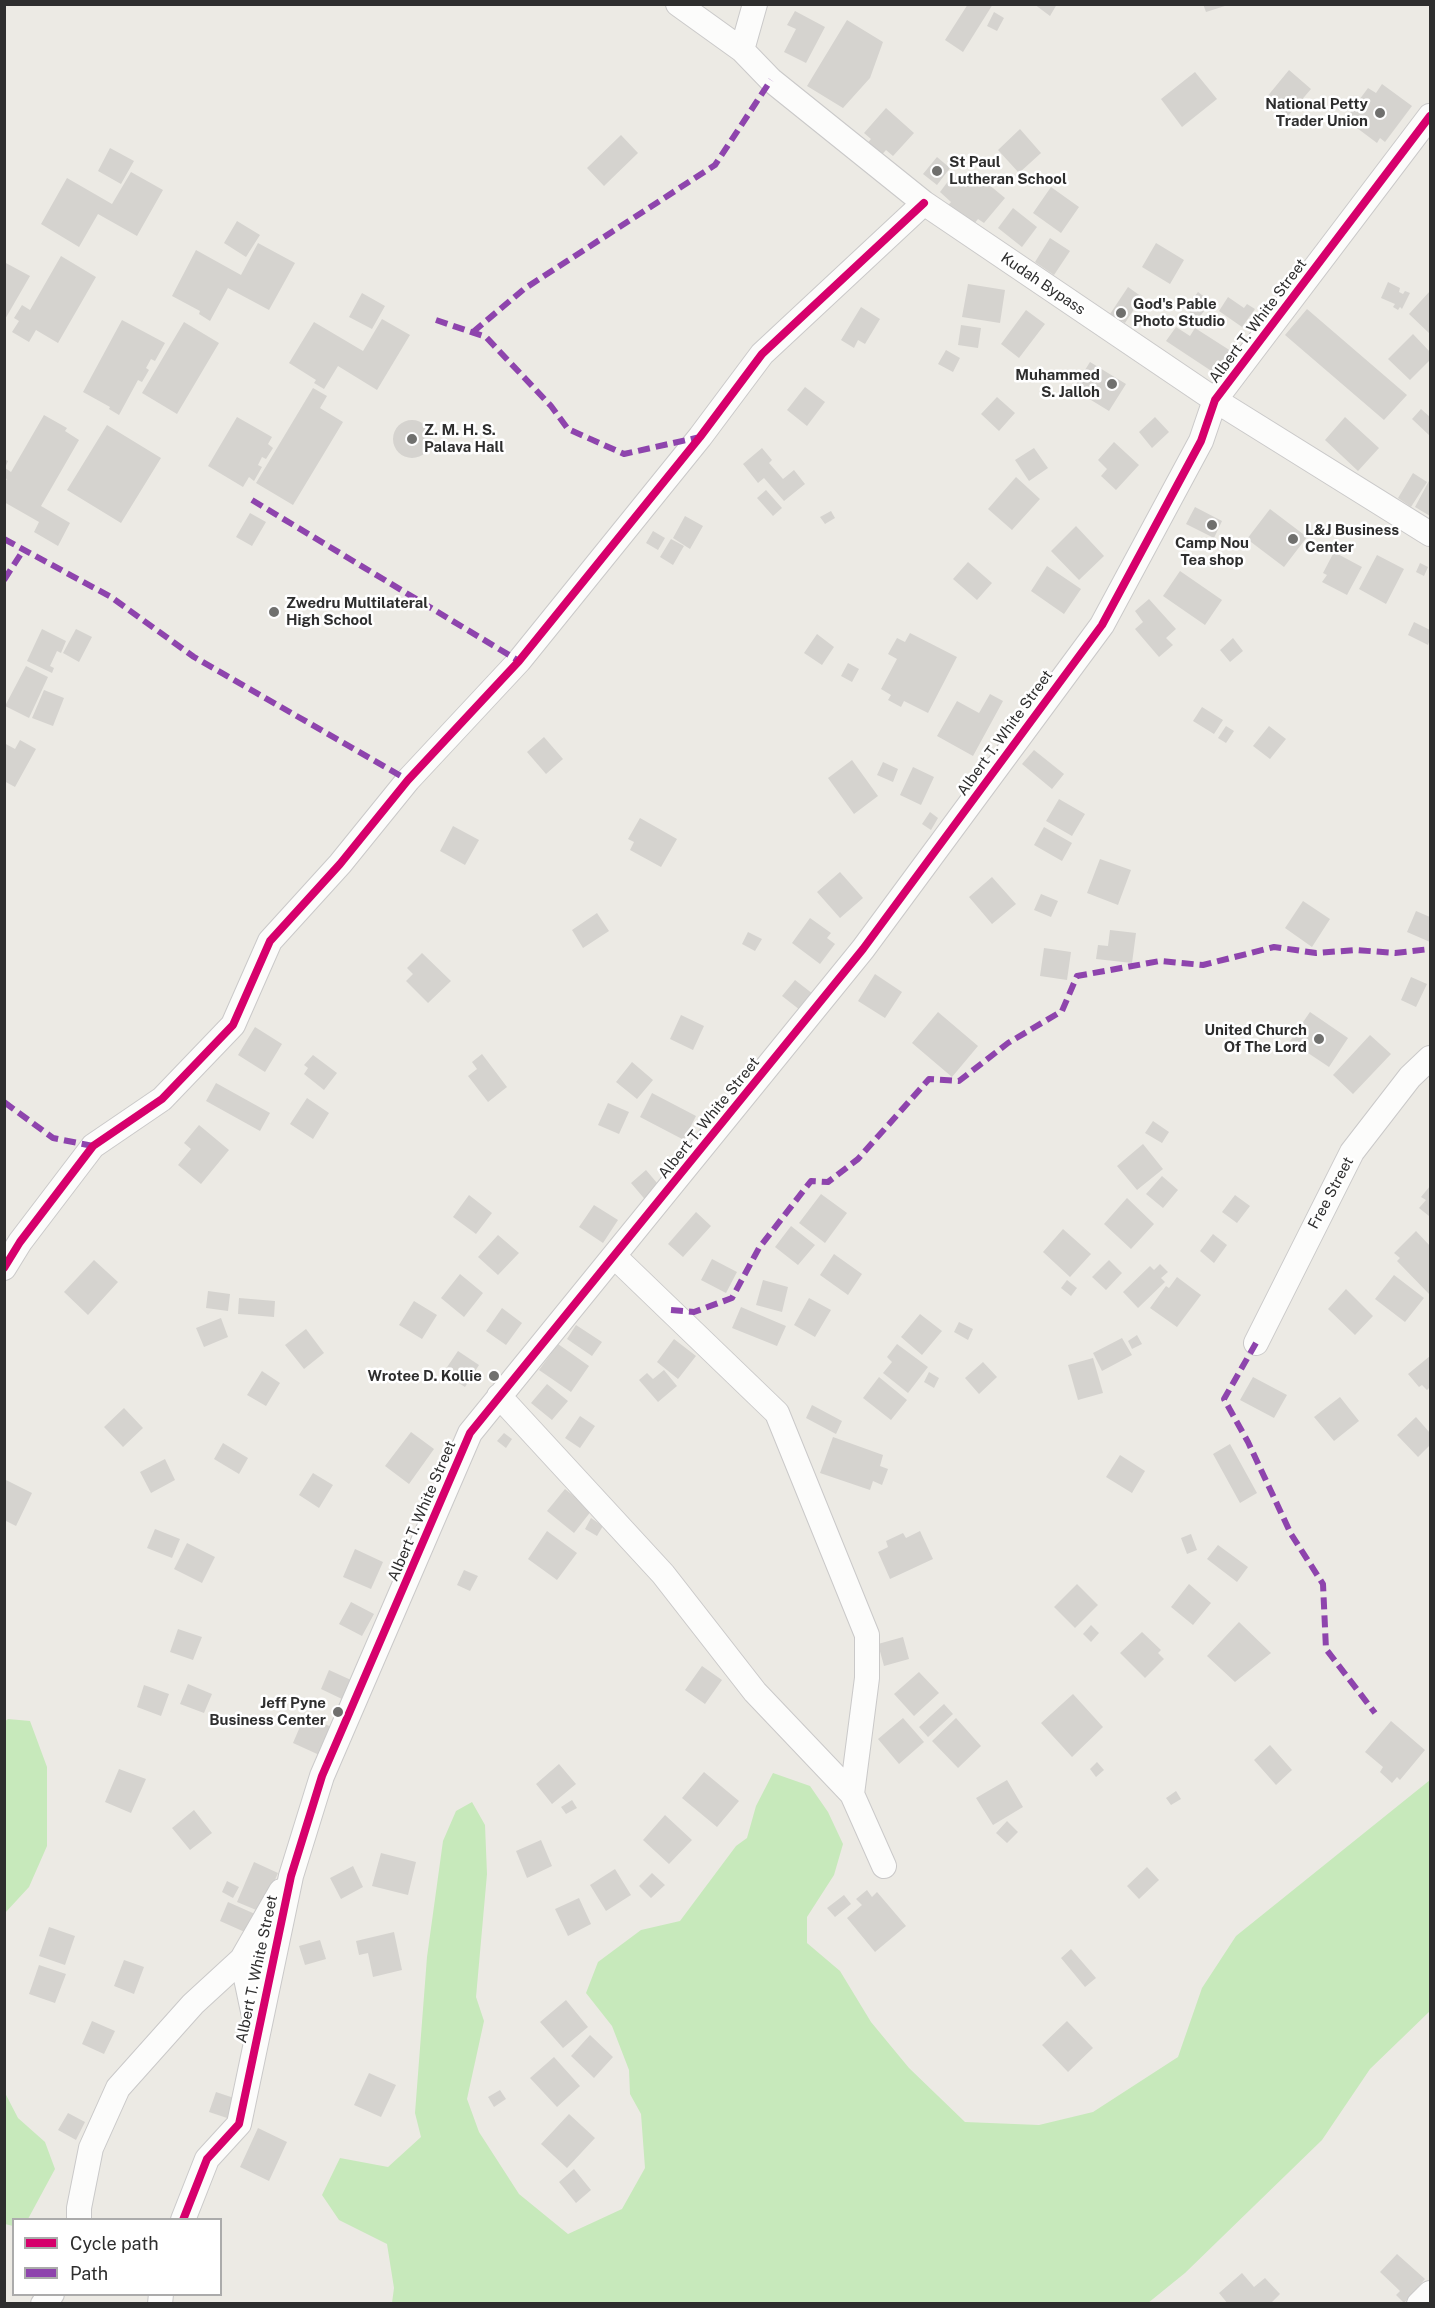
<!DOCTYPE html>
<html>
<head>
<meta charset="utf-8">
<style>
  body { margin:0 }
  #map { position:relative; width:1435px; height:2308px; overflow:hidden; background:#eceae4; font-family:"Public Sans",sans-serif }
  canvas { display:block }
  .frame { position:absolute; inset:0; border:6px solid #2e2e2e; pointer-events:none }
  .legend { position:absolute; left:12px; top:2218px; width:210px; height:78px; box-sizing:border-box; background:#fff; border:2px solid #ababab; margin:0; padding:8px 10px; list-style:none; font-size:18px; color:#2e2e2e }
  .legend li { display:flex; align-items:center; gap:12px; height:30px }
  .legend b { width:30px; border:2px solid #ababab }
</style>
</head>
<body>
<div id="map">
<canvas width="1435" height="2308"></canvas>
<div class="frame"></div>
<ul class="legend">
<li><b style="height:8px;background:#d6006c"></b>Cycle path</li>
<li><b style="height:8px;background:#8e44ad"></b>Path</li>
</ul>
</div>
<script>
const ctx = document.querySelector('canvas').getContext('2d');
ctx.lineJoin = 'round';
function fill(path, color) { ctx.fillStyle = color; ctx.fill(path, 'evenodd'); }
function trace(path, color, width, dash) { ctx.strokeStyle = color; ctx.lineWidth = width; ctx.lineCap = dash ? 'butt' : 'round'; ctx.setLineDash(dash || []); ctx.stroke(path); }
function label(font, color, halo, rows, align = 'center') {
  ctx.font = font + ' "Public Sans",sans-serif'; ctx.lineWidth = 5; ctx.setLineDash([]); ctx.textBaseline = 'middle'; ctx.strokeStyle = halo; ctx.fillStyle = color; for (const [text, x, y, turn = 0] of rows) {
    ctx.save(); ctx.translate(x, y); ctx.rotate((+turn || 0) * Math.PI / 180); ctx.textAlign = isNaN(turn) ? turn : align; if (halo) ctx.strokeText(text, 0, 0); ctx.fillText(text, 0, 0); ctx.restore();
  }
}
fill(new Path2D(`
  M8,1719L30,1721L47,1767V1846L29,1887L5,1913L4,1722Z
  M773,1773L810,1786L828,1812L843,1844L834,1875L807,1917V1943L840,1971L871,2022L909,2068L965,2122L1039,2125L1093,2112L1178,2057L1202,1988L1236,1936L1430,1780V2011L1370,2069L1322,2140L1185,2273L1148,2303H392L394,2288L387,2244L339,2220L322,2195L340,2158L388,2167L421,2137L415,2113L427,1957L443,1841L456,1811L472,1802L485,1825L487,1874L476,1997L484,2021L467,2099L479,2132L519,2194L568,2234L622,2209L645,2168L641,2114L630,2094L629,2070L612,2026L586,1993L598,1962L641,1930L680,1921L736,1846L747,1838L756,1806Z
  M4,2091L18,2118L45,2142L55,2169L28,2219L14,2220L13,2226L5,2224Z`), '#c7e9bb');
fill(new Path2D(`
  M968,4H993L963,52L945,40Z
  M1034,4H1057L1050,16Z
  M1203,4H1227L1228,5L1206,12Z
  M795,11L825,27L806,63L784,52L796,29L787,25Z
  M994,12L1004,18L997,31L987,26Z
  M847,20L883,42L870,78L843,108L807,86Z
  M1289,70L1311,89L1287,117L1266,98Z
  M1195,72L1217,99L1182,127L1161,99Z
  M1382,84L1412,106L1385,142L1380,138L1377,143L1345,119L1368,88L1376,93Z
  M886,108L914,133L893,156L886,150L879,158L865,146L871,139L864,133Z
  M1020,129L1041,153L1019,173L998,150Z
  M621,135L638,153L604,186L587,168Z
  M110,148L134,161L121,184L98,171Z
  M937,157L950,168L937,185L923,174Z
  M131,172L163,190L137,236L98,214L79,247L41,224L67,178L112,204Z
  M976,174L1005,198L984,223L978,219L969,230L944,210L951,202L940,192L952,176L966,187Z
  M1051,187L1079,207L1061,233L1033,213Z
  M1013,208L1037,227L1022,247L998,228Z
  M237,221L260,235L246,257L224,243Z
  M1050,238L1070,251L1054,275L1035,262Z
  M258,243L295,263L269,310L228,288L210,321L199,314L200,311L172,296L196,250L241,275Z
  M1156,243L1184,260L1170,284L1142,267Z
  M61,256L96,277L58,343L36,330L29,342L12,332L19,321L14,318L22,305L30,310Z
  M4,262L30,276L4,321Z
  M1388,282L1400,288L1399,292L1403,294L1405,291L1410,293L1402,309L1400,307L1398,310L1393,307L1395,304L1381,298Z
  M968,284L1005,290L1000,323L962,317Z
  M1128,287L1142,297L1125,323L1110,314Z
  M1430,291V334L1409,314Z
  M1198,292L1211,302L1198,319L1185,309Z
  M362,293L385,306L372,329L349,317Z
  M1228,297L1244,308L1247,304L1255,309L1242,327L1219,311Z
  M861,307L880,319L865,344L858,340L854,348L841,340Z
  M1307,309L1407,395L1384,420L1285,335Z
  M1026,310L1045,324L1019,358L1001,344Z
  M382,319L410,335L377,390L338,366L324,389L314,383L316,380L289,363L314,322L363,351Z
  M122,320L165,343L155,361L151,359L146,368L149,370L142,382L138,380L119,415L109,409L110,407L83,392Z
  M184,322L219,343L177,414L142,393Z
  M961,325L981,328L978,348L958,345Z
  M1176,327L1190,336L1195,328L1234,353L1219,376L1166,341Z
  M1413,334L1430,352V360L1410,380L1388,359Z
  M946,350L960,358L953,372L938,364Z
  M1090,362L1126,384L1109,411L1073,389Z
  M805,387L825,402L807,426L787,410Z
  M313,388L327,396L320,408L343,422L293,505L256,483Z
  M997,397L1015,413L999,431L981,414Z
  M1421,409L1430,417V436L1412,419Z
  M44,415L67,428L65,431L79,440L41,506L70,523L58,546L34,532L39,522L4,502V483L7,479L4,478V459L8,461L5,468L11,472Z
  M237,417L272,437L268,444L273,448L266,459L262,457L258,465L262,467L254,481L249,477L243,487L208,466Z
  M1155,417L1169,432L1152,448L1139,432Z
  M1345,417L1379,448L1358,471L1325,440Z
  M393 439a19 19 0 1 1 38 0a19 19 0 1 1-38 0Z
  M107,425L161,458L121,523L67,490Z
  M1114,442L1139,465L1116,490L1101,476L1107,469L1098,460Z
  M762,448L772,460L769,463L783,479L794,470L805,484L784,501L764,478L758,483L743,464Z
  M1034,448L1048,468L1029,481L1015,460Z
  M1413,473L1427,482L1411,507L1398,498Z
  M1016,477L1040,499L1012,530L988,509Z
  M1430,479V516L1415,507Z
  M766,490L782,508L773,516L757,498Z
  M1195,507L1222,521L1214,538L1186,524Z
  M1270,509L1307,537L1284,567L1247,539Z
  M831,511L835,518L825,524L820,517Z
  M250,513L266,522L252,546L236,537Z
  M685,516L703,526L690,549L673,538Z
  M1076,526L1104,556L1079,580L1051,551Z
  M653,531L665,538L658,550L646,543Z
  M671,539L684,546L673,565L660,557Z
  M1334,552L1362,567L1347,595L1322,582L1327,575L1323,573Z
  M1377,555L1404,569L1386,604L1359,589Z
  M968,562L992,583L977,600L953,579Z
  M1420,563L1428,567L1424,576L1416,572Z
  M1047,566L1081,589L1064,614L1031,591Z
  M1180,571L1222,600L1205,625L1163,596Z
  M1149,599L1176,629L1166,638L1173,645L1159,657L1135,629L1143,622L1135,611Z
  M1414,622L1430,630V639L1428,645L1408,635Z
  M42,629L66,641L61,653L57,651L50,666L54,668L52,673L27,661Z
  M76,629L92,637L79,662L63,653Z
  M910,633L957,657L928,713L904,701L901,707L888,700L891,695L881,689L897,659L888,654L897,638L905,642Z
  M817,634L834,647L822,665L804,653Z
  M1233,638L1243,651L1230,662L1220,650Z
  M848,663L859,669L852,682L841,676Z
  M26,666L48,677L29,718L5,706Z
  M44,690L64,698L53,726L32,718Z
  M990,694L1003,701L973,756L937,736L957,701L979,713Z
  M1202,707L1223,720L1214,734L1193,721Z
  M1226,726L1234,731L1226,743L1218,738Z
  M1269,726L1286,739L1270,759L1253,746Z
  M544,737L563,759L546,774L527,752Z
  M20,740L36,749L15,787L4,781V743L15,749Z
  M1034,750L1064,774L1052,789L1022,764Z
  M852,760L878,796L854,814L828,778Z
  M883,762L898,769L893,782L877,775Z
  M913,767L934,777L921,805L900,795Z
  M1059,799L1085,814L1072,836L1046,821Z
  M930,812L938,818L931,830L922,824Z
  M640,818L677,839L661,867L630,850L634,842L628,839Z
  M453,826L479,840L465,865L440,851Z
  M1044,827L1072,843L1062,861L1034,845Z
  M1100,859L1131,870L1118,905L1087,893Z
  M840,872L863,898L840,918L817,892Z
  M992,877L1016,904L992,924L969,897Z
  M1041,894L1058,901L1051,917L1034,910Z
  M1303,901L1330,919L1312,947L1285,928Z
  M1416,911L1430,917V942L1407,932Z
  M597,913L609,931L583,948L572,930Z
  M810,918L831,933L827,938L835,944L820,964L792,943Z
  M1110,930L1136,933L1132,963L1096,959L1098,945L1108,946Z
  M748,932L762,939L755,951L742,944Z
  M1044,948L1071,952L1067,980L1040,976Z
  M422,953L451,981L428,1003L406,981L413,974L407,968Z
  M875,974L902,992L885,1018L858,1001Z
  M1411,977L1427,984L1416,1007L1401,1000Z
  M795,980L813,994L800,1010L782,996Z
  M938,1012L978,1046L952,1077L912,1043Z
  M1310,1012L1348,1038L1329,1067L1290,1041Z
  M681,1015L704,1026L693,1050L670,1039Z
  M255,1027L282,1044L265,1072L238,1055Z
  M1370,1035L1391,1054L1353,1094L1333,1075Z
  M482,1054L507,1087L488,1102L468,1076L477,1069L472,1062Z
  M313,1055L337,1073L324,1090L304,1074L308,1068L304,1065Z
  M632,1062L653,1080L637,1099L616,1082Z
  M216,1083L270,1113L260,1131L206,1101Z
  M652,1093L696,1116L684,1140L640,1117Z
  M307,1098L329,1113L313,1139L290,1124Z
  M608,1103L629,1112L619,1134L598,1125Z
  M1153,1121L1169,1132L1162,1143L1145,1133Z
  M199,1125L229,1150L201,1184L178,1165L191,1149L184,1143Z
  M1143,1144L1163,1169L1137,1190L1117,1166Z
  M646,1170L663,1190L648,1203L631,1183Z
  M1162,1176L1178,1190L1163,1208L1146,1194Z
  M1430,1186V1215L1429,1216L1419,1208L1426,1200L1421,1197Z
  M821,1194L847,1213L825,1243L799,1223Z
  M469,1195L492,1213L476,1234L453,1217Z
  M1235,1195L1250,1206L1237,1223L1222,1212Z
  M1127,1198L1154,1224L1131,1249L1104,1224Z
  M594,1205L618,1220L603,1243L579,1227Z
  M696,1212L711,1226L683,1257L668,1244Z
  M791,1226L815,1245L798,1265L775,1247Z
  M1063,1229L1091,1254L1070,1277L1043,1252Z
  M1416,1231L1430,1246V1295L1397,1261L1400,1258L1394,1253Z
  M1213,1234L1227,1245L1214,1263L1200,1251Z
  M498,1235L519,1253L498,1275L478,1257Z
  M834,1254L862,1274L848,1295L820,1275Z
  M712,1259L737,1272L726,1293L701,1280Z
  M94,1260L118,1282L88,1315L64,1292Z
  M1109,1260L1122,1273L1106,1290L1092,1277Z
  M1160,1264L1168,1272L1161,1278L1165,1282L1138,1308L1123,1292L1150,1266L1154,1270Z
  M460,1274L483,1293L464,1317L441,1298Z
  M1394,1275L1424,1298L1405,1322L1375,1299Z
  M1177,1277L1201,1295L1177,1327L1150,1308L1166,1286L1169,1288Z
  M763,1280L788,1287L782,1312L756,1305Z
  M1067,1280L1077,1288L1071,1296L1061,1288Z
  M1346,1289L1373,1316L1355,1335L1328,1309Z
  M208,1291L230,1294L228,1311L206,1308Z
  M239,1298L275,1301L274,1317L238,1314Z
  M809,1298L831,1310L815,1337L794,1325Z
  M414,1301L437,1315L422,1339L399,1325Z
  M741,1307L786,1326L777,1346L732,1328Z
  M502,1308L522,1323L506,1345L486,1331Z
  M920,1314L942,1331L922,1355L901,1337Z
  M221,1318L228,1337L204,1347L196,1328Z
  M959,1322L973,1329L968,1340L954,1332Z
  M576,1325L602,1342L592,1356L567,1339Z
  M306,1329L324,1353L304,1369L285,1345Z
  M1137,1335L1142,1344L1132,1349L1128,1341Z
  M1122,1338L1132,1355L1102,1371L1093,1353Z
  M674,1339L696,1356L678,1379L657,1362Z
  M558,1344L589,1366L571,1392L539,1370Z
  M897,1344L928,1367L908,1393L883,1373L892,1362L887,1357Z
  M458,1351L479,1365L465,1387L443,1373Z
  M1430,1356V1387L1427,1390L1422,1385L1419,1387L1408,1374Z
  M1093,1358L1103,1393L1078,1400L1068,1365Z
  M983,1362L997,1377L979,1394L965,1378Z
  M664,1370L677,1386L658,1402L639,1380L647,1373L653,1379Z
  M262,1371L280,1383L266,1406L247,1395Z
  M929,1372L939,1378L934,1388L924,1382Z
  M879,1377L907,1400L891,1420L863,1398Z
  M1253,1377L1287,1395L1274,1418L1240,1400Z
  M547,1384L568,1401L552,1420L531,1403Z
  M1340,1397L1359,1421L1334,1441L1314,1417Z
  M812,1405L842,1421L836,1434L806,1418Z
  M124,1408L143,1428L123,1447L104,1427Z
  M580,1416L595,1426L580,1448L565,1438Z
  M1416,1417L1430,1433V1445L1418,1457L1397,1435Z
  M411,1432L434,1449L409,1484L385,1466Z
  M504,1433L512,1439L506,1448L497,1441Z
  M833,1437L883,1455L880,1466L888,1469L882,1485L873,1481L870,1490L820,1473Z
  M223,1443L248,1458L239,1474L214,1459Z
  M1230,1444L1257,1493L1240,1503L1213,1454Z
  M1120,1455L1145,1471L1132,1493L1106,1477Z
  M165,1459L175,1480L151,1493L140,1472Z
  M313,1473L333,1485L319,1508L299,1495Z
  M4,1479L32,1493L16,1526L4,1520Z
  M565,1489L592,1510L574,1533L547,1511Z
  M591,1518L603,1526L597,1536L585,1529Z
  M155,1529L180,1539L172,1558L147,1548Z
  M547,1531L577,1553L557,1580L528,1559Z
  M920,1531L933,1559L890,1579L878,1552L888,1547L886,1541L903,1533L906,1538Z
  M1191,1534L1197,1550L1187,1554L1181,1538Z
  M187,1543L215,1557L202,1583L174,1569Z
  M1218,1545L1248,1567L1237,1582L1207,1559Z
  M355,1549L383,1562L371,1589L343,1577Z
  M464,1570L478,1576L470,1591L457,1585Z
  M1077,1584L1098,1605L1075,1628L1054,1607Z
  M1189,1584L1211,1603L1193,1625L1171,1607Z
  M351,1602L374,1614L362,1636L339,1624Z
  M1239,1622L1271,1653L1235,1682L1207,1656Z
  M1091,1625L1099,1633L1091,1642L1083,1634Z
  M178,1629L202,1637L193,1660L170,1652Z
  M1142,1632L1161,1650L1158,1653L1164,1659L1145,1678L1120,1653Z
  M903,1637L909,1659L884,1666L878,1644Z
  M702,1666L722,1680L705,1704L685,1690Z
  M329,1670L351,1680L342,1699L321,1689Z
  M919,1672L939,1693L914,1716L894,1694Z
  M188,1684L212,1694L204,1713L180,1704Z
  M144,1685L169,1694L161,1716L137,1707Z
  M1073,1694L1103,1727L1072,1757L1041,1723Z
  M944,1704L953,1714L928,1737L919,1727Z
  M305,1715L338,1730L326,1758L293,1743Z
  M903,1718L924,1742L899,1764L878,1739Z
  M956,1718L981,1746L958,1768L932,1741Z
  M1391,1721L1425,1750L1400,1780L1397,1777L1392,1783L1380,1772L1383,1767L1365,1752Z
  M1270,1745L1292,1770L1276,1785L1254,1760Z
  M1097,1762L1104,1770L1096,1777L1090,1769Z
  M559,1764L576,1784L552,1804L536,1784Z
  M119,1769L146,1779L131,1813L105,1802Z
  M704,1772L739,1801L717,1827L682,1798Z
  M1007,1780L1023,1807L993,1825L976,1798Z
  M1176,1791L1181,1799L1171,1805L1166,1798Z
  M572,1800L577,1808L566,1814L561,1807Z
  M194,1810L212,1833L190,1850L172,1828Z
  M665,1815L692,1840L669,1864L643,1840Z
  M1007,1821L1018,1832L1007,1843L996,1833Z
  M541,1840L552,1866L527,1878L516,1851Z
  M381,1853L416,1862L408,1895L372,1886Z
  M254,1862L278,1873L261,1912L237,1902Z
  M353,1866L363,1887L341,1899L330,1878Z
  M1147,1867L1159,1880L1139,1899L1127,1886Z
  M615,1869L631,1895L606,1911L590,1885Z
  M652,1873L665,1885L651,1898L639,1886Z
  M227,1881L239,1887L233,1898L222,1892Z
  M867,1890L872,1897L877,1892L906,1926L875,1952L847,1918L862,1905L856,1899Z
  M844,1895L851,1904L835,1917L827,1908Z
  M579,1898L591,1924L568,1936L555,1909Z
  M228,1902L255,1914L247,1933L220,1921Z
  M49,1927L75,1936L65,1965L39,1956Z
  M394,1932L402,1970L373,1977L368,1953L359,1955L356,1941Z
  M320,1940L326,1959L305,1965L299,1946Z
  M1071,1949L1096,1978L1085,1987L1061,1958Z
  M124,1960L144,1967L134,1994L114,1986Z
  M39,1965L66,1974L55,2003L29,1994Z
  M566,2000L588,2027L563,2048L540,2022Z
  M92,2021L115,2031L104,2054L82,2044Z
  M1067,2021L1093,2048L1068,2072L1042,2045Z
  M590,2035L613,2057L594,2078L571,2056Z
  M554,2057L580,2086L557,2107L530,2078Z
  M369,2073L396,2085L381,2117L354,2105Z
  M500,2090L506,2099L494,2107L488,2097Z
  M216,2092L237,2099L230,2119L209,2112Z
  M68,2113L85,2122L76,2140L58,2130Z
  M569,2114L595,2138L567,2168L541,2144Z
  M258,2128L287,2142L269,2181L240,2167Z
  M574,2169L591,2190L576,2203L559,2182Z
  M1397,2254L1425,2279L1404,2303L1396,2295L1400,2291L1380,2272Z
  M1242,2273L1254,2287L1265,2278L1280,2294L1270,2304H1228L1219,2293Z`), '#d5d3cf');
const minor = new Path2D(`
  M678,4L742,50L771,80L924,203L1215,400L1430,534
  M742,50L755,4
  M614,1256L777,1413L867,1635V1678L852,1794
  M4,1268L20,1242L93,1146L162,1099L233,1025L270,941L340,864L408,780L519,661L700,437L762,354L924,203
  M1256,1343L1352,1152L1410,1077L1430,1058
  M499,1396L663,1574L755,1692L852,1794L884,1866
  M242,1959L255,2021
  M79,2220V2208L91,2148L118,2088L193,2004L242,1959L281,1891
  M183,2220L207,2159L239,2124L291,1876L322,1776L470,1433L863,949L1102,625L1201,441L1215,400L1430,116
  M43,2304L52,2294
  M160,2304L161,2294
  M1419,2304L1430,2293`);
trace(minor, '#cac9c9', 26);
trace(minor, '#fcfcfb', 24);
trace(new Path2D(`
  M436,320L486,337L551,406L568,429L624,454L700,437
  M473,332L524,289L715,165L771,80
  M252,500L519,661
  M4,539L111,597L194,657L408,780
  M4,580L24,549
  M4,1102L53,1138L93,1146
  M671,1310L694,1312L732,1298L759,1248L811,1181L828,1182L858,1159L929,1079L959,1081L1008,1043L1062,1011L1077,976L1160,961L1203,965L1274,947L1316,953L1356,950L1395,953L1430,949
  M1256,1343L1224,1399L1248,1442L1291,1534L1323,1584L1326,1649L1375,1713`), '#8e44ad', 6, [12, 6]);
trace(new Path2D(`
  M4,1268L20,1242L93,1146L162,1099L233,1025L270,941L340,864L408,780L519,661L700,437L762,354L924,203
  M183,2220L207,2159L239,2124L291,1876L322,1776L470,1433L863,949L1102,625L1201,441L1215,400L1430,116`), '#d6006c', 8);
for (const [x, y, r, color] of [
  [1380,113,6,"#70706e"],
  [937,171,6,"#70706e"],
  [1121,313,6,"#70706e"],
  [1112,384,6,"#70706e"],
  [412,439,6,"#70706e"],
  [1212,525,6,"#70706e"],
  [1293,539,6,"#70706e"],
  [274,612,6,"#70706e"],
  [1319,1039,6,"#70706e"],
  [494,1376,6,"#70706e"],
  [338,1712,6,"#70706e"]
]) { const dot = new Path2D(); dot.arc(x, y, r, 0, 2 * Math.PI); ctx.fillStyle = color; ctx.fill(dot); trace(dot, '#fff', 2); }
label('bold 15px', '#2e2e2e', '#fff', [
  ["National Petty",1368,104],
  ["Trader Union",1368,121],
  ["St Paul",949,162,"left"],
  ["Lutheran School",949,179,"left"],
  ["God's Pable",1133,304,"left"],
  ["Photo Studio",1133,321,"left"],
  ["Muhammed",1100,375],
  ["S. Jalloh",1100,392],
  ["Z. M. H. S.",424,430,"left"],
  ["Palava Hall",424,447,"left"],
  ["L&J Business",1305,530,"left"],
  ["Center",1305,547,"left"],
  ["Camp Nou",1212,543,"center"],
  ["Tea shop",1212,560,"center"],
  ["Zwedru Multilateral",286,603,"left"],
  ["High School",286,620,"left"],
  ["United Church",1307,1030],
  ["Of The Lord",1307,1047],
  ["Wrotee D. Kollie",482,1376],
  ["Jeff Pyne",326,1703],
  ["Business Center",326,1720]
], 'right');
label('15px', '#2e2e2e', '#fff', [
  ["Kudah Bypass",1043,284,34],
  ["Albert T. White Street",1258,321,-53],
  ["Albert T. White Street",1005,733,-54],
  ["Albert T. White Street",709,1118,-51],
  ["Free Street",1331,1193,-62],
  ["Albert T. White Street",422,1511,-67],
  ["Albert T. White Street",257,1969,-78]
]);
</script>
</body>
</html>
